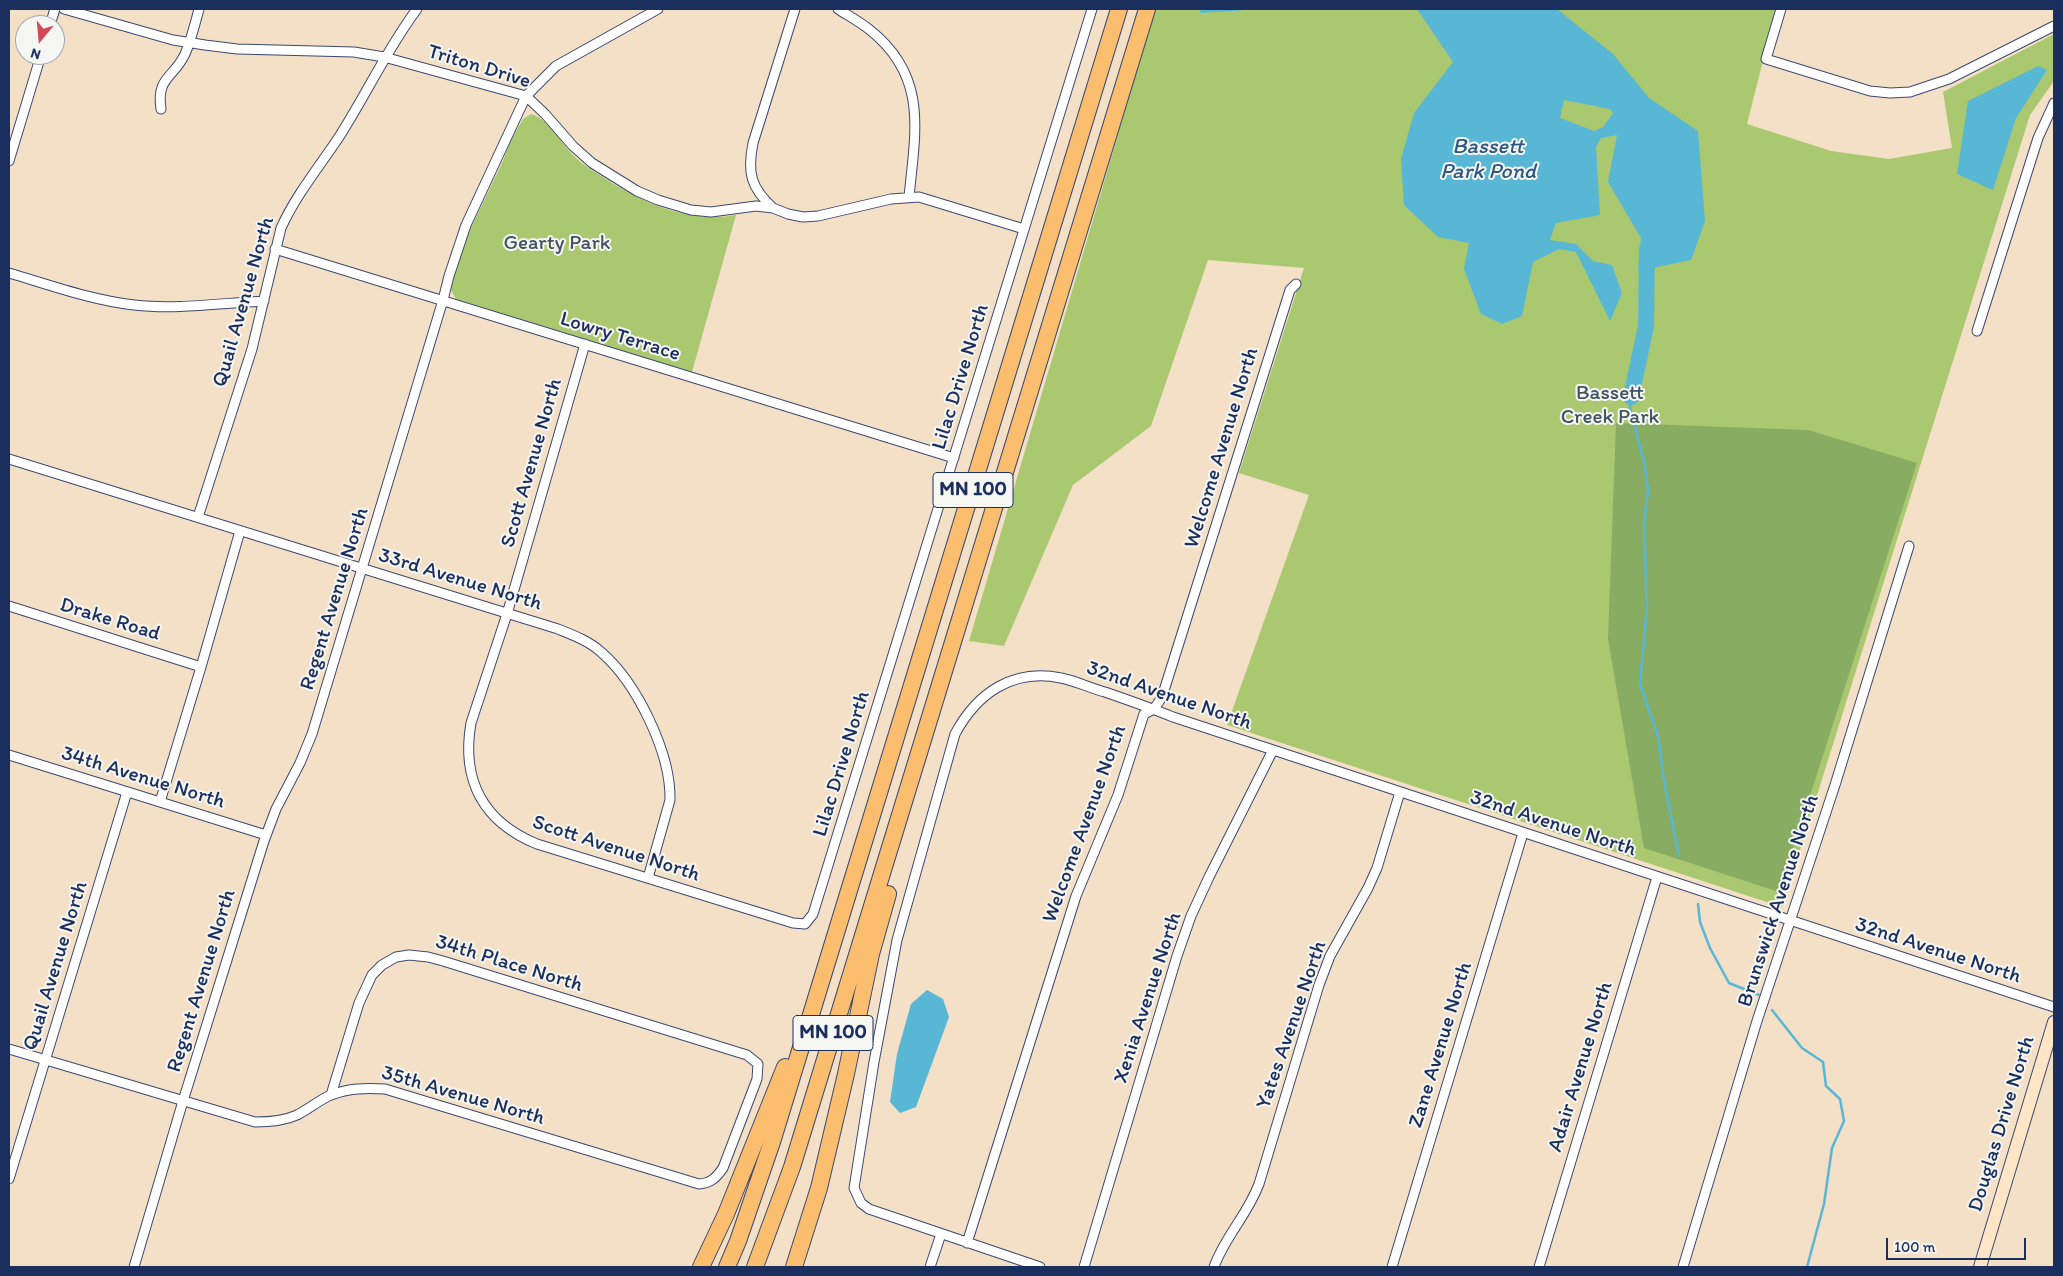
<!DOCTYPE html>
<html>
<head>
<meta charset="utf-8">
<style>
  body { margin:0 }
  #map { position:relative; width:2063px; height:1276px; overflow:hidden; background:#f4dfc7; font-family:Itim,sans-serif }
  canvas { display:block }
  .frame { position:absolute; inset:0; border:10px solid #1b2f5e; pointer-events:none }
  .north { position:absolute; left:15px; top:15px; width:50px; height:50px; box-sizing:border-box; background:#f6f6f2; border:1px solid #9ea6b7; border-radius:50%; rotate:197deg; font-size:14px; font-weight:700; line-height:20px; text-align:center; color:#1b2f5e }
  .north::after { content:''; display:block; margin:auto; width:18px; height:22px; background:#d1495b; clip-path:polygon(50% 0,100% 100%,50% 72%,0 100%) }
  .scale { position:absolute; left:1886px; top:1238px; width:140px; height:22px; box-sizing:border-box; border:2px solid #1b2f5e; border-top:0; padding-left:6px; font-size:15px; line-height:18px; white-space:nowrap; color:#1b2f5e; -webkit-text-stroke:4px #f6f6f2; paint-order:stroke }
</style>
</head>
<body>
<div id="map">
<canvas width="2063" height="1276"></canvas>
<div class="frame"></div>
<div class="north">N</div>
<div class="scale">100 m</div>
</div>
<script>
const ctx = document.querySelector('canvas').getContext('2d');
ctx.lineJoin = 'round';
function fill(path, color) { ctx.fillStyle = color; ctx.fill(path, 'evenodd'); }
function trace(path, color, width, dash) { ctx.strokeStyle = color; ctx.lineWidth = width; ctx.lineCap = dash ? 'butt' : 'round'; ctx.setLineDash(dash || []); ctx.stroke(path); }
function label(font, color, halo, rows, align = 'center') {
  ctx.font = font + ' Itim,sans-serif'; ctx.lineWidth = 4; ctx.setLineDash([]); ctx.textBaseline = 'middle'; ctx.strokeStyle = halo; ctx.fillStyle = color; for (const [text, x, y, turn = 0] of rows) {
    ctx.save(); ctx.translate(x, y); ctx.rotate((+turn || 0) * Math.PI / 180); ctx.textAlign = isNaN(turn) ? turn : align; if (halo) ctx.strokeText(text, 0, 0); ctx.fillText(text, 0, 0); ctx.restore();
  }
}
fill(new Path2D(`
  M1155,9H1776L1747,124L1831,151L1889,159L1952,148L1943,92L2054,34V81L2030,115L1782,907L1227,725L1309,495L1239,473L1304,268L1208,260L1151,426L1073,485L1004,646L969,641Z
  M531,114C546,117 563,145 574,156C583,165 595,172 606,179C645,204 689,223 736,215L692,372L456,299L451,290L458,262L468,234L503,161L510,142L523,119Z`), '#aac870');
fill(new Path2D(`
  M1616,423L1808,430L1917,463L1779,892L1644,848L1608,639Z`), '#87ac62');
fill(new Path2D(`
  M1201,9H1261L1200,13Z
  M1417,9H1557L1613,54L1649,98L1698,131L1705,221L1691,260L1638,271L1641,238L1608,182L1617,135L1601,138L1596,147L1600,215L1556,223L1550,240L1576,244L1593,261L1612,265L1622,293L1610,321L1576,252L1559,249L1533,262L1522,316L1502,324L1481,314L1464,269L1469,243L1438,237L1404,205L1401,159L1414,113L1453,62ZM1564,100L1610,109L1613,113L1603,127L1594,131L1560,118Z
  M2038,66L2047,70L2016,118L1993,190L1957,174L1968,101Z
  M927,990L943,999L949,1017L916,1107L900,1113L890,1102L897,1054L911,1004Z`), '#57b7d5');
trace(new Path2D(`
  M1631,397L1630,408L1644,462L1648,490L1644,523L1647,607L1640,684L1658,736L1664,781L1679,856
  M1698,904L1700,922L1710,948L1729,983L1759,995
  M1772,1010L1802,1048L1823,1062L1826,1086L1840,1099L1844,1121L1832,1148L1824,1204L1807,1267`), '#57b7d5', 2.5);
trace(new Path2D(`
  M1631,397L1646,326L1647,249`), '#57b7d5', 16);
const street = new Path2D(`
  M64,9L173,40L205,45L237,49L354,52L384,57L526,96L545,114L573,146L592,163L637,191L658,200L691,210L711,212L756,206L773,208L788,214L803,217L818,216L891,199L919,197L1024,229
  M838,9C849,16 860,22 870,30C929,77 915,133 909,197
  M1781,9L1766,59L1870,91L1890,93L1910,92L1949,79L2054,26
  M50,25L55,9
  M161,109C156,77 174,78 185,54C191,40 195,24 199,9
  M9,161L41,55
  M773,208C751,188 747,173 753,143L795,9
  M275,249L954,458
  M9,273C50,285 91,300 134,305C177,310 221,303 264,301
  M1977,331L2038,138L2054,103
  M585,344L507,614L471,723C461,780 483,822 537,844L793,923L805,924L813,914L1092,9
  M9,459L558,629C573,635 589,641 601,652C637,683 671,753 670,800L648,878
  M198,517L252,349L281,228C296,195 319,167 339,137C366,95 387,49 417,9
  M9,606L201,667
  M9,755L266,835
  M160,802L201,667L240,531
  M9,1049L255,1122C270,1122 284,1121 297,1115C309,1109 319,1100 331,1095C349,1088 366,1088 385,1089L699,1184C711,1183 716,1178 723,1168L757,1079L758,1064L747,1055L443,961L428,957L409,955L396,957L382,965L372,975L359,1003L331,1095
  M9,1179L127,792
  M967,1243L1076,896L1118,795L1144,714L1154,709L1162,697L1290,290L1296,284
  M134,1267L183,1101L264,841L276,809L300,763L312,734L443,300L449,276L466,225L526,96L556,66L658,9
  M930,1267L941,1234
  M1040,1267L869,1209L861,1203L854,1188L874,1062L897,940L955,734C977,693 1013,668 1061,678C1076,681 1090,688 1105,692C1128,700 1151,708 1173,717L2054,1007
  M1084,1267L1177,956L1191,916L1209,877L1273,750
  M1214,1267C1225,1236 1247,1216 1259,1184L1319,985L1330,956L1368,888L1377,868L1400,792
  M1392,1267L1523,833
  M1539,1267L1657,877
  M1683,1267L1757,1021L1835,785L1909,546`);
const secondary = new Path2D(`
  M1980,1267L2054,1022`);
const highway = new Path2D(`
  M701,1267L726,1214L785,1067
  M727,1267L738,1241L772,1142L1119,9
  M755,1267L792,1167L1147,9
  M794,1267L819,1188L846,1074L871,954L888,894`);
trace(street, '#3c496e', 11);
trace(secondary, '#3c496e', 14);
trace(highway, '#3c496e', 18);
trace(street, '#fff', 9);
trace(secondary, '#fde5c5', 12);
trace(highway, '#fbbd6e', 16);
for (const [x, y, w] of [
  [973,490,80],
  [833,1033,80]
]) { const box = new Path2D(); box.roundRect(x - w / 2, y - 17.5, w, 35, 4); ctx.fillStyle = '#f6f6f2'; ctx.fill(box); trace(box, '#1b2f5e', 1); }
label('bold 20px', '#1b2f5e', null, [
  ["MN 100",973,490],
  ["MN 100",833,1033]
]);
label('21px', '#1b2f5e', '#f6f6f2', [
  ["Triton Drive",479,67,17],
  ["Quail Avenue North",244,302,-74],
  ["Lowry Terrace",620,337,17],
  ["Lilac Drive North",961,377,-73],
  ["Welcome Avenue North",1222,448,-73],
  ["Scott Avenue North",532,463,-74],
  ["33rd Avenue North",460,580,17],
  ["Regent Avenue North",335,599,-73],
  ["Drake Road",110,620,17],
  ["32nd Avenue North",1169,696,19],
  ["Lilac Drive North",842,764,-73],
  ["34th Avenue North",143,778,17],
  ["Welcome Avenue North",1085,824,-70],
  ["32nd Avenue North",1553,824,18],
  ["Scott Avenue North",616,849,18],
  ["Brunswick Avenue North",1779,901,-72],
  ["32nd Avenue North",1938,951,18],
  ["34th Place North",509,964,17],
  ["Quail Avenue North",56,966,-73],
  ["Regent Avenue North",202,981,-73],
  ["Xenia Avenue North",1148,998,-72],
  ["Yates Avenue North",1292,1025,-71],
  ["Zane Avenue North",1441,1045,-73],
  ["Adair Avenue North",1581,1067,-73],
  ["35th Avenue North",463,1096,16],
  ["Douglas Drive North",2002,1124,-73]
]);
label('21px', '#3f5562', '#f6f6f2', [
  ["Gearty Park",557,244],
  ["Bassett",1610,394],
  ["Creek Park",1610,418]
]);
label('italic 22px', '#2d5882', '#f6f6f2', [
  ["Bassett",1488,147],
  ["Park Pond",1488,172]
]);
</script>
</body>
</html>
